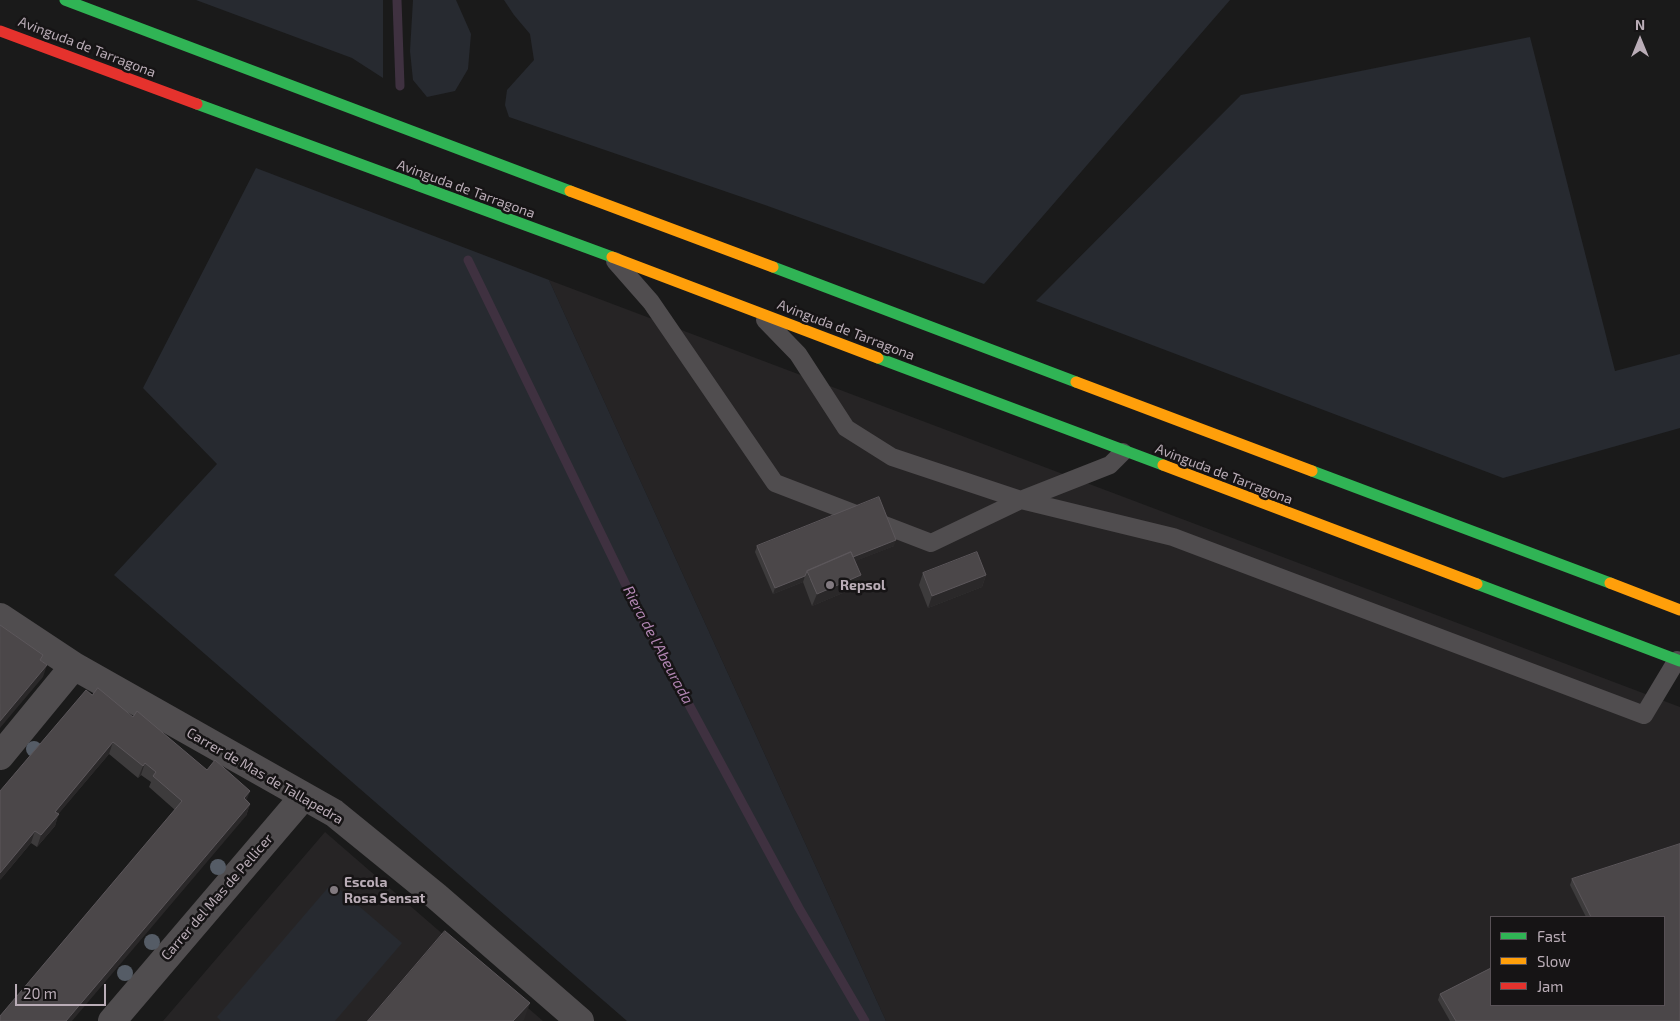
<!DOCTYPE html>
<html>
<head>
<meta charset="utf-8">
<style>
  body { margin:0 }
  #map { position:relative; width:1680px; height:1021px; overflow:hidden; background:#1a1a1a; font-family:"Exo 2",sans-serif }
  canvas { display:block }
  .legend { position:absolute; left:1490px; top:916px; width:175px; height:90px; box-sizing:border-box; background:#161415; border:1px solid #585156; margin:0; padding:6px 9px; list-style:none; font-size:15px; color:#baadb7 }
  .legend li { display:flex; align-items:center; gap:10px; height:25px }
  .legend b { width:25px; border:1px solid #585156 }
  .north { position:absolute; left:1615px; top:15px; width:50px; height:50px; -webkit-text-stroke:4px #161415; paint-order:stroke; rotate:0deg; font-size:14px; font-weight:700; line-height:20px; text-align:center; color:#baadb7 }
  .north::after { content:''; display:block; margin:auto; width:18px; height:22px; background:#baadb7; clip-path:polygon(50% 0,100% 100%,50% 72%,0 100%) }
  .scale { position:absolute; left:15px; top:984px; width:91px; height:22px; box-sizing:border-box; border:2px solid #baadb7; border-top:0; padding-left:6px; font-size:15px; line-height:18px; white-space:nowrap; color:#baadb7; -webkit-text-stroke:4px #161415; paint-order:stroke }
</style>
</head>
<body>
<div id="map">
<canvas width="1680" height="1021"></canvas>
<ul class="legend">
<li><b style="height:6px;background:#30b455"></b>Fast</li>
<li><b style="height:6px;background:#ff9f0a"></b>Slow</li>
<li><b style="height:6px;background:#e5322d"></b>Jam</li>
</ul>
<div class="north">N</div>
<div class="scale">20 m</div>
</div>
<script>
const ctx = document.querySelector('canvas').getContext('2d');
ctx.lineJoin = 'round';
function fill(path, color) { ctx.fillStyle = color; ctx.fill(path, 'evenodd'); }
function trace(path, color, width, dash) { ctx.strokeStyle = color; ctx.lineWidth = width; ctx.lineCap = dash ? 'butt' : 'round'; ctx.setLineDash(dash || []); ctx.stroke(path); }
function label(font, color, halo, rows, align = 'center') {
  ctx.font = font + ' "Exo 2",sans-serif'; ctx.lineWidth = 5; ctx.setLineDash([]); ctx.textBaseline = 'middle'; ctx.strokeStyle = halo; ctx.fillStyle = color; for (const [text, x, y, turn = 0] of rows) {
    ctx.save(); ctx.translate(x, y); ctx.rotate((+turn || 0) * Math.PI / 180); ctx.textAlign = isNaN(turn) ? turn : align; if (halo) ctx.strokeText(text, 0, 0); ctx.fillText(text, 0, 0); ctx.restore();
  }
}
fill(new Path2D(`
  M549,280L1680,707V1021H886ZM1491,917H1664V1005H1491Z
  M325,832L543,1021H163Z`), '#262425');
fill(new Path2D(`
  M196,0H383V78L352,58Z
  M413,0H456L471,34L468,69L455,91L427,97L413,80L410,51Z
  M504,0H1230L984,284L765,205L509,117L505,105L507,90L534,60L530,34L514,15Z
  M1530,37L1615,371L1680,354V428L1503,478L1036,301L1241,95Z
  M256,168L549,280L886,1021H627L114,575L217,464L143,388Z
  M332,883L402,943L335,1021H221L217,1017Z`), '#272a30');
trace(new Path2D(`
  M397,0L400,86
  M468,260L641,616L799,908L865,1021`), '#3f3140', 9);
trace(new Path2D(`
  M615,261L651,302L775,483L931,543L1021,500L1110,465L1123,452
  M765,320L798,354L846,428L892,457L1021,500L1173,537L1644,715L1677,660`), '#504d4f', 18);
trace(new Path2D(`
  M0,617L74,666L334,813L436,896L580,1021
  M0,756L74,666
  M112,1021L304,796`), '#504d4f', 28);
trace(new Path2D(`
  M65,0L570,191
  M197,104L612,257
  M773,267L1076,382
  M878,358L1163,465
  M1312,471L1610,583
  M1477,584L1680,661`), '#30b455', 11);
trace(new Path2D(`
  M570,191L773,267
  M612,257L878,358
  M1076,382L1312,471
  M1163,465L1477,584
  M1610,583L1680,610`), '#ff9f0a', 11);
trace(new Path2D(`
  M0,31L197,104`), '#e5322d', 11);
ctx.fillStyle = '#555c66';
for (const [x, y] of [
  [34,749],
  [218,867],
  [152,942],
  [125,973]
]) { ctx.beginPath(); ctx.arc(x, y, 8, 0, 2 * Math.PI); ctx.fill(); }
fill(new Path2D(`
  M757,546H894L855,561L857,587L812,606L803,582L773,594L755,552Z
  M923,573L986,575L982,587L928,608L919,585Z
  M92,695L133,717L207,770L247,800L250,804L246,816L175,810L149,787L151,782L141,775L138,778L109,754L58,814L55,826L37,847L31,843L0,880Z
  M1680,844V1021H1450L1438,1000L1440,994L1491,968V1005H1664V917H1586L1570,885L1572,879Z`), '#3d3b3c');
fill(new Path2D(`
  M896,540L894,546L810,579L808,575Z
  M861,575L857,587L812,606L817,594Z
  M986,575L982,587L928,608L932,596Z
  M805,576L803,582L773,594L775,588Z
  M47,665L43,677L0,728V721Z
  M113,742L109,754L50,824L55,812Z
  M145,763L141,775L138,778L143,766Z
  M250,791L246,802L244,798Z
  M250,804L246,816L72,1021H66Z
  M59,814L55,826L37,847L41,835Z
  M35,831L31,843L0,880V873Z
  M530,1003L524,1020L522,1021H513Z`), '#2a2829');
const building = new Path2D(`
  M879,497L896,540L853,557L851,552L807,571L805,576L775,588L757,546Z
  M851,552L861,575L817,594L807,571Z
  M977,552L986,575L932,596L923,573Z
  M0,625L43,655L40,660L47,665L0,721Z
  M98,688L133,717L137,711L207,770L215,760L250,791L244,798L250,804L66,1021H0V1016L182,801L153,776L156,772L145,763L143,766L113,742L55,812L59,814L41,835L35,831L0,873V791L86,690L92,695Z
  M1680,844V1021H1456L1440,994L1491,968V1005H1664V917H1591L1572,879Z
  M445,931L530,1003L513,1021H368Z`);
fill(building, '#4b4749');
trace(building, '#5c575b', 1);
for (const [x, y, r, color] of [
  [830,585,5,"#827a80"],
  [334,890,5,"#827a80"]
]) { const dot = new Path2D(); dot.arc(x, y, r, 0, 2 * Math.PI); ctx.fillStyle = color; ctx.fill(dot); trace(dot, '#161415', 2); }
label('14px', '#baadb7', '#161415', [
  ["Avinguda de Tarragona",87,47,21],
  ["Avinguda de Tarragona",466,189,20],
  ["Avinguda de Tarragona",846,330,21],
  ["Avinguda de Tarragona",1224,474,21],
  ["Carrer de Mas de Tallapedra",265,776,30],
  ["Carrer del Mas de Pellicer",217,897,-49]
]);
label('bold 14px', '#baadb7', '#161415', [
  ["Repsol",840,585],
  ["Escola",344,882],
  ["Rosa Sensat",344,898]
], 'left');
label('italic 15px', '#b286b3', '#161415', [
  ["Riera de l'Abeurada",658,645,62]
]);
</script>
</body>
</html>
